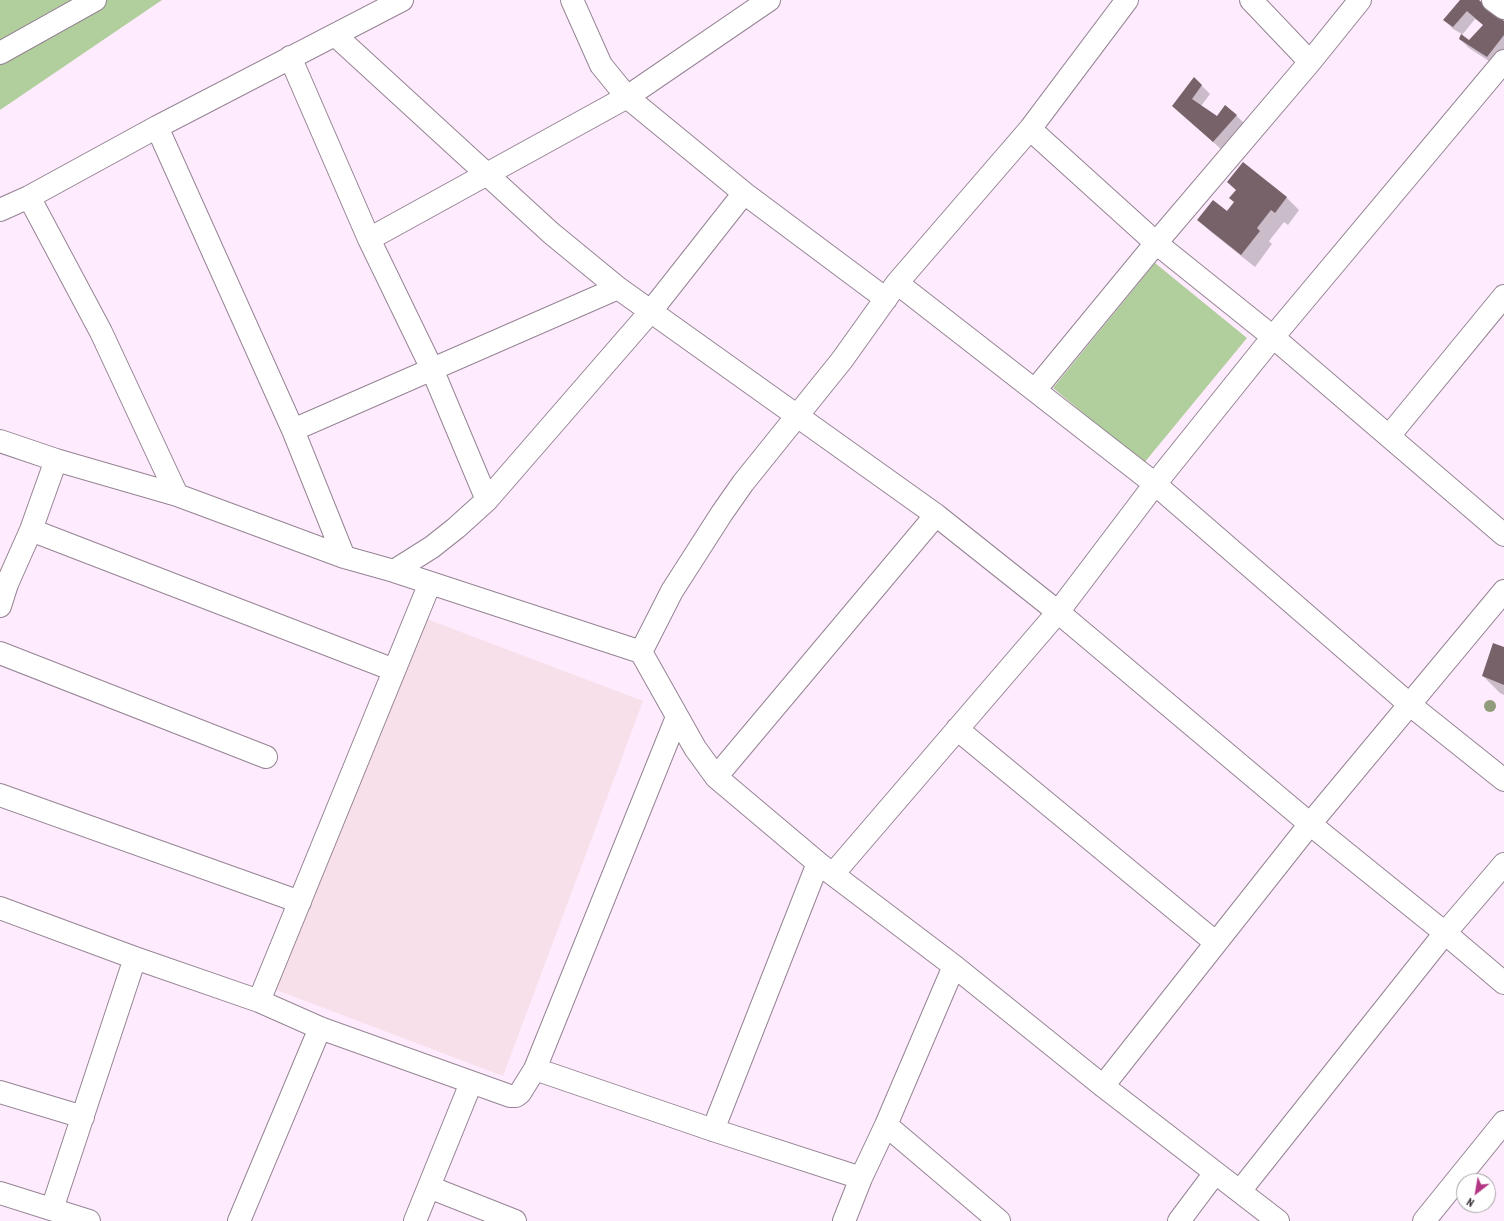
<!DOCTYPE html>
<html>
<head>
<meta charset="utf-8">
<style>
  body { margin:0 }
  #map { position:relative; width:1504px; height:1221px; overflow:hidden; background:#feebfd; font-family:"PT Sans Narrow",sans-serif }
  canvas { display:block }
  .north { position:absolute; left:1456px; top:1173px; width:40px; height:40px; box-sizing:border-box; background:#fff; border:1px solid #a8a5a8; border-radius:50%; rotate:211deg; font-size:11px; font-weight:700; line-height:16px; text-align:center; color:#261f26 }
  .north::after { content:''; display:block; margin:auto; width:14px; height:18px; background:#b43684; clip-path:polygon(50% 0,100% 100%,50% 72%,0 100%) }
</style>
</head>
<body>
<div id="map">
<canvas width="1504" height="1221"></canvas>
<div class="north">N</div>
</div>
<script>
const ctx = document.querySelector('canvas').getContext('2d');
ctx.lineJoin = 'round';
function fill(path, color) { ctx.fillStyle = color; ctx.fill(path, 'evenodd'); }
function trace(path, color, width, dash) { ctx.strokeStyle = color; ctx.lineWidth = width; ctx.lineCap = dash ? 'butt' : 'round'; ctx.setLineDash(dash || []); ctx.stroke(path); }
fill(new Path2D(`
  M411,613L643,701L503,1076L271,988Z`), '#f8e0eb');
fill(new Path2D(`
  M0,0H162L0,110Z
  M1155,263L1247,338L1144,463L1053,388Z`), '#b1cf9c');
fill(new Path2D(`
  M1462,0H1478L1504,22V54L1495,65L1469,48L1460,39L1462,34L1453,29L1444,20ZM1475,19L1484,25L1469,41L1462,35Z
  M1194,78L1210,94L1201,106L1217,117L1226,106L1245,124L1222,150L1173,106Z
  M1243,163L1287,198L1299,210L1288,225L1284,222L1269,241L1272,244L1255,267L1211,232L1198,220L1228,213L1235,203L1236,190Z
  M1504,648V695L1500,693L1483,676Z`), '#0003');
fill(new Path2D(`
  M1460,0H1479L1504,21V35L1487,57L1459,39L1461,34L1469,40L1483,25L1467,11L1453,27L1443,20Z
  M1194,77L1202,85L1192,99L1217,116L1225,105L1237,115L1213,142L1172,106Z
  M1243,162L1287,197L1275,213L1271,210L1257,228L1260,231L1241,255L1197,220L1213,200L1227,211L1234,202L1229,198L1236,190L1227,182Z
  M1493,643L1504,647V685L1482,676Z`), '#78626a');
const street = new Path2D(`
  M572,0L601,65L627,97L744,193L886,299
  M1127,0L1030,129L897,283L842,360L743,483L722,513L672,591L641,652L695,748L716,777L818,863L954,966L1103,1086L1278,1221
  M1251,0L1310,62
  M1493,0L1504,8
  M335,35L551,233L618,288L936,515L1058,612L1310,824L1445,933L1504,983
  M0,53L95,0
  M290,57L369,239L432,369L487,500
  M157,127L293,430L344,557
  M1030,129L1156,243L1273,337L1504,535
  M29,197L101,332L177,495
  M0,210L29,197L157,127L402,0
  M369,239L627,97L769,0
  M897,283L1155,484L1409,704L1504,780
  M1035,390L1156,243L1310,62L1360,0
  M293,430L618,288
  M1389,436L1504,296
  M0,441L56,460L177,495L344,557L394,571L641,652
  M31,530L394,670
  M394,571L432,547L456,528L487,500L651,311L744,193
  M0,606L7,584L31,530L56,460
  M0,653L266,757
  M957,729L1215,942
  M716,777L936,515
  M0,795L300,902
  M833,874L1058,612L1155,484L1273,337L1504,61
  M0,908L135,958L259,1001L320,1028L510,1096H516L520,1093L535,1069L677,717
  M259,1001L430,583
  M535,1069L713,1130L861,1178
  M1103,1086L1310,824L1504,591
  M0,1092L83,1117
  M886,1125L999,1221
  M713,1130L818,863
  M429,1187L515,1221
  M1240,1191L1445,933L1504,864
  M0,1193L89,1221
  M52,1209L135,958
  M239,1221L320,1028
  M415,1221L471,1083
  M844,1221L861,1178L886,1125L954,966
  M1179,1221L1215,1173
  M1424,1221L1504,1122`);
trace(street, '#958494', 24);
trace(street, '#fff', 22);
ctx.fillStyle = '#919c7c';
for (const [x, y] of [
  [1490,706]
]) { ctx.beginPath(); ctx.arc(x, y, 6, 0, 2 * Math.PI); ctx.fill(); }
</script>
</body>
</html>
